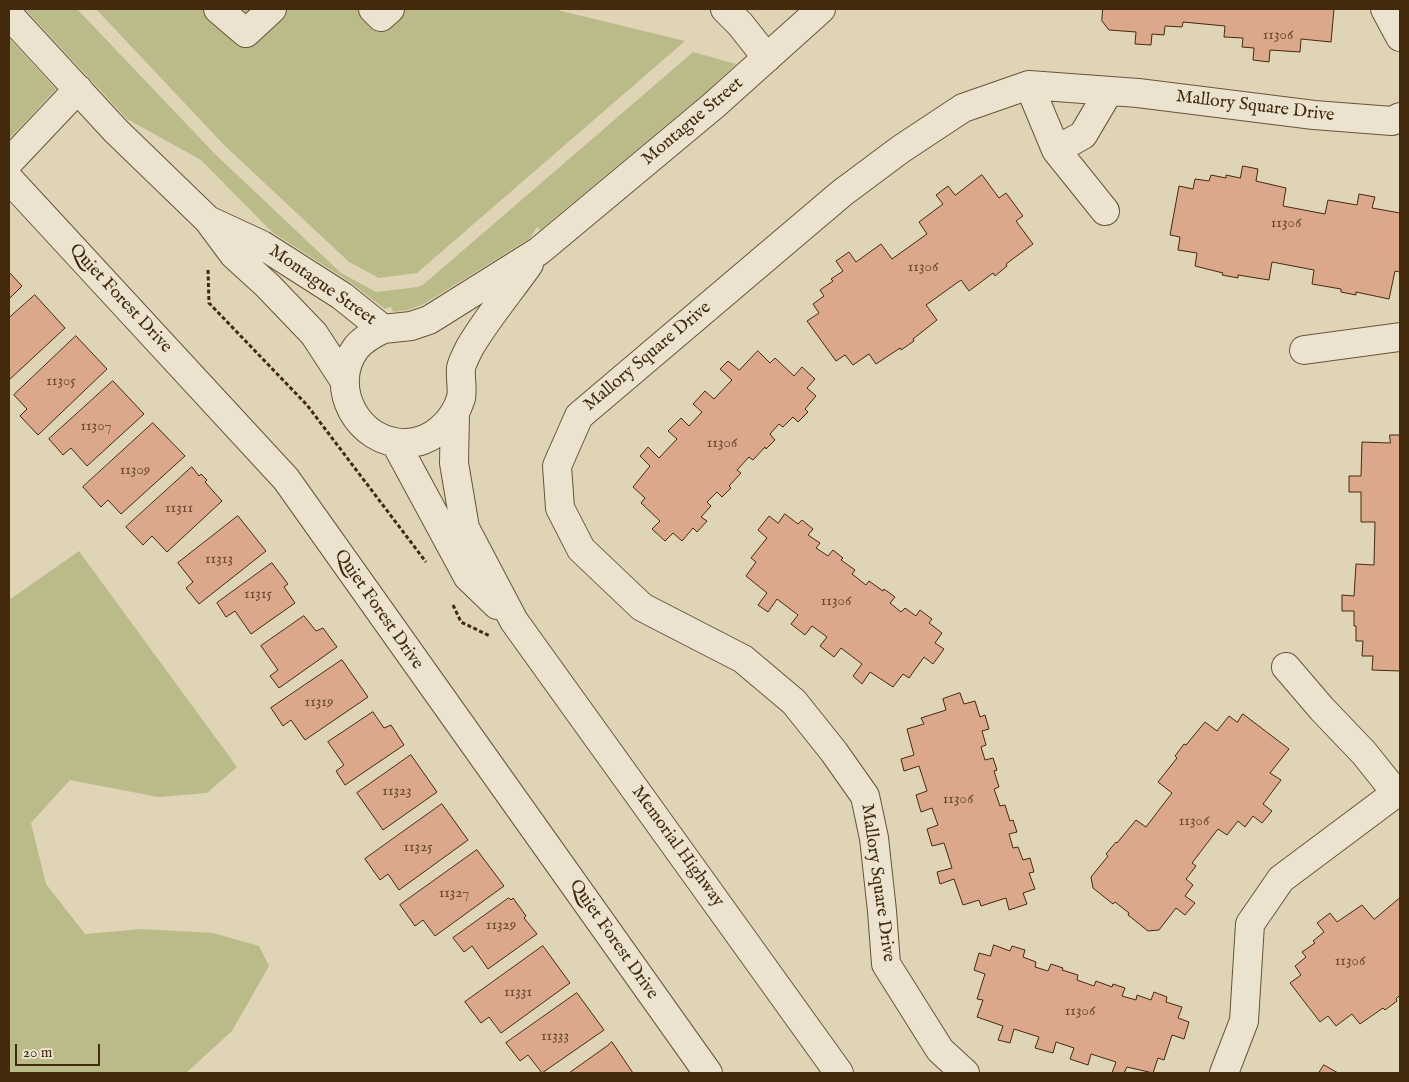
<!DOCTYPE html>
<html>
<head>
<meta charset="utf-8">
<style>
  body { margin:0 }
  #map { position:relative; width:1409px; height:1082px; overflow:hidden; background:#e0d4b6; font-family:"IM FELL English",serif }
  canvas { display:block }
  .frame { position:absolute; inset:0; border:10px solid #432a0c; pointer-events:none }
  .scale { position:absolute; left:15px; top:1044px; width:85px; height:22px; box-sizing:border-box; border:2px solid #432a0c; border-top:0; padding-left:6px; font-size:15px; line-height:18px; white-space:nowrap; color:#432a0c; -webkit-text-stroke:4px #ebe3d0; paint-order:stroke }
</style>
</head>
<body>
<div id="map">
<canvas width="1409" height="1082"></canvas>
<div class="frame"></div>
<div class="scale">20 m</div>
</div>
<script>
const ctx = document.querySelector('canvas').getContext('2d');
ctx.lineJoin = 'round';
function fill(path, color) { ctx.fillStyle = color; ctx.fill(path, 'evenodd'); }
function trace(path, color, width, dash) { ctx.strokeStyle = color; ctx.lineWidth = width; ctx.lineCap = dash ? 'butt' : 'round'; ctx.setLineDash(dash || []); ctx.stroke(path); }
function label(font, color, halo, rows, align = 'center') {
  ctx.font = font + ' "IM FELL English",serif'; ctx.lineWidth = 4; ctx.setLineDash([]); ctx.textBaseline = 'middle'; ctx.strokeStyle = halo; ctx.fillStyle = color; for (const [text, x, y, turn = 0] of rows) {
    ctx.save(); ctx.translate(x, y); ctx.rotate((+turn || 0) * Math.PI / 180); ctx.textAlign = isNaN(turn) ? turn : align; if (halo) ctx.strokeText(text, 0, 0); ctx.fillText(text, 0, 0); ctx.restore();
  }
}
fill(new Path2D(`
  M25,9H77L216,155L341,273L376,292L418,287L424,284L693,52L736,64L705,93L540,230L537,227L530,238L424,304L408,310L393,312L391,307L385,309L350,282L272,232L201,160L127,119Z
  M96,9H553L685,41L417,273L379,278L349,262L224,145Z
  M9,38L56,89L11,137L9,135Z
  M79,551L237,767L207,793L158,797L70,780L31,823L46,884L85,934L142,929L213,933L259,946L269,966L232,1031L186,1073H9V600Z`), '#babb89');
const building = new Path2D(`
  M1103,9H1334L1331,42L1301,39L1300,52L1270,50L1269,62L1253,60L1254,48L1242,47L1243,38L1224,37L1225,26L1183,22L1182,27L1165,26L1164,35L1152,34L1151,45L1135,44L1136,32L1109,30L1102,21Z
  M1243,166L1258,169L1256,181L1286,188L1283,206L1325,214L1328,200L1357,205L1359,194L1375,197L1372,208L1400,213V272L1395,271L1389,299L1356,292V295L1341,292V289L1312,284L1314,270L1272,262L1269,280L1238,275V278L1222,275L1223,273L1195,266L1197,253L1178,250L1180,237L1170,235L1179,186L1193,189L1195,179L1209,181L1211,175L1226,178V175L1240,178Z
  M982,175L999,198L1006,193L1023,216L1016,221L1033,244L1006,264L1007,266L995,276L993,273L969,291L961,280L926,305L937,320L913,339L914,341L901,350L900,348L876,364L869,354L853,365L845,355L836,361L807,321L819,313L813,304L824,296L820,290L833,281L831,279L843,271L836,261L849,252L856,262L881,244L892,259L927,234L919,222L943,204L936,195L948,186L955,195Z
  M9,272L22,286L9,299Z
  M35,295L65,328L9,380V318Z
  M76,336L107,369L38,435L20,416L27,409L14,395Z
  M758,351L770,363L775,358L794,376L802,367L815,379L807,388L816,396L805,409L808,412L798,422L793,417L783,427L779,424L770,434L775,440L766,449L765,447L753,460L749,457L737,470L741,473L729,486L731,488L722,497L717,492L707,502L711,506L701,517L707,521L697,532L693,528L682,541L673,533L665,541L652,529L660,521L641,503L645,498L633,487L650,466L640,456L648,447L659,458L677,439L668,431L681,418L689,426L702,412L693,404L705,391L714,399L732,380L720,369L728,361L739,370Z
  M113,381L144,414L87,466L71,448L63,455L49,439Z
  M153,423L185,456L121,514L108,500L101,507L83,487Z
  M1390,435H1400V671L1372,670L1373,656H1362L1363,641H1356V626H1354V611H1342V595L1354,596L1356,564L1374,565L1375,522H1361V492H1349V476H1361L1362,442L1390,443Z
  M192,467L199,476L201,474L207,480L205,482L222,501L167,552L152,536L143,545L126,527Z
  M785,514L798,524L802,520L813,529L808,535L820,543L816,548L828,556L833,550L843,558L841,560L855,570L852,574L866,585L869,581L883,591L884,589L895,597L890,603L901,612L905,608L916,616L920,610L932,619L929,623L942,633L935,643L944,649L933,664L924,657L909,678L903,674L893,687L870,672L862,684L853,676L862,664L841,648L834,657L820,646L827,637L812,626L805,635L791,624L798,615L777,599L768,612L758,605L767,593L746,576L756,562L751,558L767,538L758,530L769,516L778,523Z
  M238,516L266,551L199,604L186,588L193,582L178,563Z
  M272,563L288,584L284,587L295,603L251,634L235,611L226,617L217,603Z
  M304,616L316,631L323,628L337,647L279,688L270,676L278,670L261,646Z
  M342,660L368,697L305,740L291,720L283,726L271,708Z
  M960,693L964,704L975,701L980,717L985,715L989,729L982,731L986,745L981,747L985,760L993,758L997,770L994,771L999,787L994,789L1000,806L1005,805L1010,821L1013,820L1017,832L1009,834L1013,848L1018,847L1023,860L1030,858L1034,872L1029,873L1035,889L1023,893L1027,904L1009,910L1006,898L981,906L979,900L963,905L954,879L940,884L937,872L952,868L944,843L932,846L927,829L938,825L932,808L921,812L916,795L927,791L919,766L904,771L901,759L914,755L907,729L924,724L921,718L946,710L943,699Z
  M373,712L384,728L391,725L404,745L345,785L336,771L344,765L328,742Z
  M1243,714L1289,749L1270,773L1281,780L1263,804L1272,811L1262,823L1253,816L1245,827L1238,821L1227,835L1218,829L1192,863L1196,866L1186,879L1193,885L1185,896L1195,903L1185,915L1176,908L1159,930L1148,931L1128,915L1129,913L1115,902L1113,904L1093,888L1091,877L1108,856L1106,854L1116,842L1117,843L1136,820L1146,827L1172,793L1158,782L1177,758L1175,756L1184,744L1186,745L1205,722L1217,731L1229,716L1237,722Z
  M411,755L437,792L383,830L357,793Z
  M442,804L468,840L399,890L388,874L380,880L365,859Z
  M477,850L504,886L435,936L423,920L415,926L400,905Z
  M509,898L511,900L513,898L526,916L524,918L537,934L488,969L472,946L464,952L453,938Z
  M1400,898V995L1396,999L1397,1001L1385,1010L1383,1008L1360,1024L1352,1014L1336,1026L1328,1016L1320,1022L1290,983L1301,975L1295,966L1306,957L1302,952L1315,943L1313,941L1324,932L1317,923L1330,913L1337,922L1362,905L1374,919Z
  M994,945L1010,951L1012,946L1025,950L1023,957L1036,962L1035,967L1048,971L1051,964L1063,968L1062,970L1078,975L1077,980L1094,986L1096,981L1112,987L1113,984L1125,988L1122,996L1136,1000L1137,995L1151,1000L1154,992L1167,997L1166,1002L1182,1007L1178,1018L1189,1022L1184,1039L1172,1035L1164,1060L1158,1058L1153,1073L1127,1067L1124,1073H1112L1116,1062L1091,1054L1088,1065L1070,1059L1074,1048L1056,1042L1053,1053L1035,1048L1039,1037L1014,1029L1010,1043L998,1040L1003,1026L977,1017L983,1000L977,999L985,974L974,970L979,953L990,956Z
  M543,946L570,983L501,1033L489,1017L481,1023L465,1002Z
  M577,993L604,1030L542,1073L528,1055L520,1061L506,1043Z
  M612,1042L633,1073H569L607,1046Z
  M1324,1065L1338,1073H1319Z`);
fill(building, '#dba88b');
trace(building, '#432a0c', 1);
const minor = new Path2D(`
  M218,9L246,33L272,9
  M373,9L381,17L390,9
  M725,9L740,24L767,58
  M1385,9L1400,37
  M9,15L116,131L208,220L234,255L268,286L314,334L344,380
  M1056,150L1083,135L1109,91
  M9,162L78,89
  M9,179L286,479L708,1073
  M1105,211L1056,150L1029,85L1138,93L1314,115L1392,121L1400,117
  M208,220L262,245L342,296L383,329L411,326L429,320L539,251L713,106L821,9
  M383,329C373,334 363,339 356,348C327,387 358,444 406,443C431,443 454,422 461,398C463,389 460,378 461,368C462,362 467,353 470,347C487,318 510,291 529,264
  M1304,350L1400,337
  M455,414L454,463L465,528L514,621L839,1073
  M395,442L468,577L497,605
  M1286,667L1322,709L1364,753L1396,793
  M965,1073L940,1050L886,964L882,911L874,838L865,796L834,752L794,702L743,659L642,607L581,549L560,508L557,466L579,416L842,193L901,149L963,108L1029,85
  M1224,1073L1244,1021L1250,924L1281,879L1400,790`);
trace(minor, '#6a5436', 30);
trace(new Path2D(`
  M208,270L209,303L307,405L426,562
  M453,605L461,622L490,636`), '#432a0c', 3, [4, 2.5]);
trace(minor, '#ebe3d0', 28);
label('15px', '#694a2c', null, [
  ["11306",1278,36],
  ["11306",1286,224],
  ["11306",923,268],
  ["11305",61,382],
  ["11307",96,427],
  ["11306",722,444],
  ["11309",135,471],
  ["11311",179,509],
  ["11313",219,560],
  ["11315",258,595],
  ["11306",836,602],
  ["11319",319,703],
  ["11323",397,792],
  ["11306",958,800],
  ["11306",1194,822],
  ["11325",418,848],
  ["11327",454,894],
  ["11329",501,926],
  ["11306",1350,962],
  ["11331",518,993],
  ["11306",1080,1012],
  ["11333",555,1037]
]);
label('18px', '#432a0c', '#ebe3d0', [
  ["Mallory Square Drive",1255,107,7],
  ["Montague Street",693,122,-40],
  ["Montague Street",322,286,35],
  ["Quiet Forest Drive",120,299,47],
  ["Mallory Square Drive",648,357,-40],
  ["Quiet Forest Drive",378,610,55],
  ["Memorial Highway",677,847,54],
  ["Mallory Square Drive",877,883,82],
  ["Quiet Forest Drive",613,940,55]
]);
</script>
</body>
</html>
